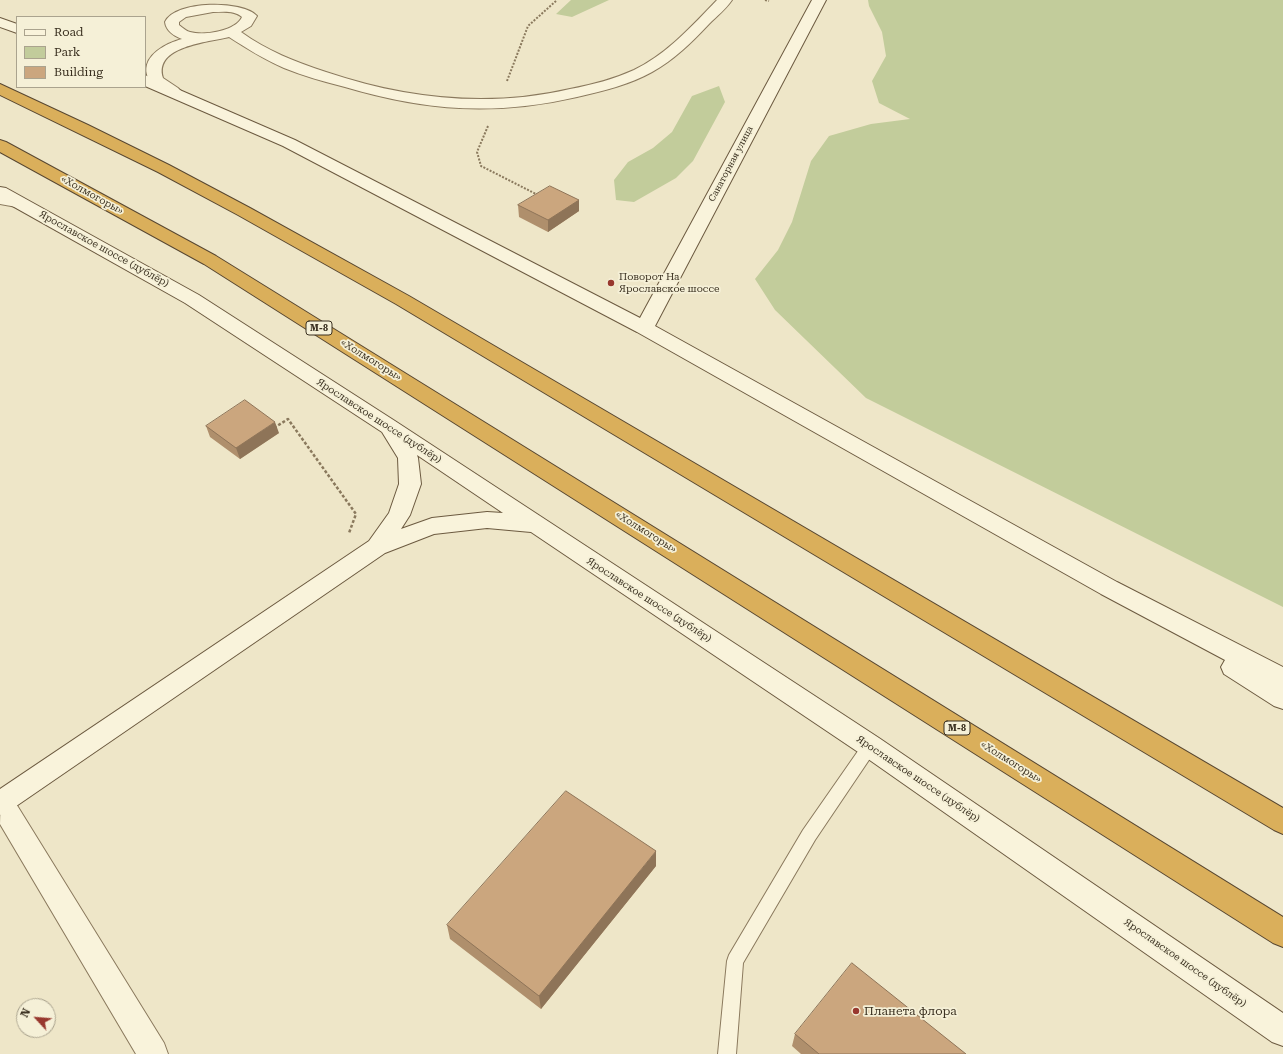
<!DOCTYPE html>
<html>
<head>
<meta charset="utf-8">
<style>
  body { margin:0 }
  #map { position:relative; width:1283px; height:1054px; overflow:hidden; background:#eee6c8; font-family:"Roboto Serif",serif }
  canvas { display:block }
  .legend { position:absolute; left:16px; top:16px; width:130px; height:72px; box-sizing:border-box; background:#f5f0d7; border:1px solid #aaa38e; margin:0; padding:5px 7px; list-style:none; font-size:12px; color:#3a3020 }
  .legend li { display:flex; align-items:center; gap:8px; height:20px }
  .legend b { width:20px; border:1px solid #aaa38e }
  .north { position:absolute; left:16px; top:998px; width:40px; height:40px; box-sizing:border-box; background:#f5f0d7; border:1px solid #aaa38e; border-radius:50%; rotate:296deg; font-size:11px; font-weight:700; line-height:16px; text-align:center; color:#3a3020 }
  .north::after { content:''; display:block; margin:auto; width:14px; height:18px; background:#98382e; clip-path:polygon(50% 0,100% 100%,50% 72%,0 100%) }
</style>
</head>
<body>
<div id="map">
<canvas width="1283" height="1054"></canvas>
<ul class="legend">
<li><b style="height:5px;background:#f9f3db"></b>Road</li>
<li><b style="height:11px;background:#c2cc9b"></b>Park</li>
<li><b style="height:11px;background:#cba67e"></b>Building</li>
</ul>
<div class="north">N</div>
</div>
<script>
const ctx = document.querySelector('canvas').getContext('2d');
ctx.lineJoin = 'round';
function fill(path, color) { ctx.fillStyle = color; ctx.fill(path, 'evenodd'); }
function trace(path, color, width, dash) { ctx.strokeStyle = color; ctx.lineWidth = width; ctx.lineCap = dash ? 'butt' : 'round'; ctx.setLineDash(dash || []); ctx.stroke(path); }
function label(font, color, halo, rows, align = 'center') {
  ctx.font = font + ' "Roboto Serif",serif'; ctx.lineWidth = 3.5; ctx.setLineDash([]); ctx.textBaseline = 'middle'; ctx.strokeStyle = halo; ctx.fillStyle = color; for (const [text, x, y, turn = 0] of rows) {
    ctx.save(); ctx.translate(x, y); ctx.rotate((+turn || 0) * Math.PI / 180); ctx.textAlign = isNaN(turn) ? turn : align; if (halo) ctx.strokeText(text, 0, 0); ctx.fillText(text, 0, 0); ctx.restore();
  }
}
fill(new Path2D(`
  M571,0H609L572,17L556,14Z
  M868,0H1283V607L866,398L775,310L755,279L778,250L792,222L811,161L829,136L871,124L910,119L879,103L872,81L886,56L882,32L869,6Z
  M719,86L725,102L693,161L676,178L634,202L616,200L614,180L628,162L653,148L672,132L692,96Z`), '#c2cc9b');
const lane = new Path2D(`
  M0,198L26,203L27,205L22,208L0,204Z
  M870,740L875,741L878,746L875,751L815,840L743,963L736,1054H718L727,961L729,955L803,830L865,741Z`);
const street = new Path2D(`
  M717,0H732C726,9 717,16 709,24C692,42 674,60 652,72C629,85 602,91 577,97C494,116 426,111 345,87C325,82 304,76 284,68C265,60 246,48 229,37C209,42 153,46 163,78L178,88L181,91L178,94C171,96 167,94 161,90C158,88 154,86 151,83C149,81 148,78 147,75C142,55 167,43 182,39C174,36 166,31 165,22C175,0 243,0 257,16L251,26L241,32C267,51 296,62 326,72C406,99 488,108 570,89C592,85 614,79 634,70C667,54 692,26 717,0ZM213,12C223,12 234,10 242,17C236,31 204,36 190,32C186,31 183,28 179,25V22L186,17Z
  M1,790L10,794L164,1043L168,1054H136L0,824Z`);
const secondary = new Path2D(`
  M812,0H826L655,326L1117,582L1283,667V709L1274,706L1224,674L1221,667L1225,660L1101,594L637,332L283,146L145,86V75L295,140L640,318Z
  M0,18L17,24V33L0,27Z
  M0,187L6,188L199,295L395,421L879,738L1283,1013V1046L1272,1042L861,754L531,532L487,528L434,534L385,553L9,811L0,815V789L369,541L389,513L399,484L398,458L382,432L185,303L0,199ZM417,455L503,513L487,512L432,518L401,529L410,515L421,484L418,458Z`);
const highway = new Path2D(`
  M0,84L88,125L169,165L250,208L409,296L1283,808V834L1274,830L396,304L238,215L158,172L0,95Z
  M0,140L6,142L216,256L1283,917V947L1273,943L204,264L0,152Z`);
trace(lane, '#8a795d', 2);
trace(street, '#8a795d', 2);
trace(secondary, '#6c5a40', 2);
trace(highway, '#584731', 2);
trace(new Path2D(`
  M765,0L769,1
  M507,81L528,26L557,0
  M488,126L477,152L481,166L538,195`), '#8a795d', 2, [2, 1.5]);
trace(new Path2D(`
  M274,428L288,419L356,514L349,533`), '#8a795d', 2.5, [3, 2]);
fill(lane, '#f9f3db');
fill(street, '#f9f3db');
fill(secondary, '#f9f3db');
fill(highway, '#daaf5b');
fill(new Path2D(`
  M579,200V211L548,232L519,217L518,205Z
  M206,426L279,433L240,459L210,437Z
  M656,866L541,1009L450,939L447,925Z
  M795,1034L966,1054H801L792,1046Z`), '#af8f6c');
fill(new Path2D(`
  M579,200V211L548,232V220Z
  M275,422L279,433L240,459L236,448Z
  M656,851V866L541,1009L539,996Z`), '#8e7458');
const building = new Path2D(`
  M550,186L579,200L548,220L518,205Z
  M245,400L275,422L236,448L206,426Z
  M566,791L656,851L539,996L447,925Z
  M852,963L966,1054H819L795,1034Z`);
fill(building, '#cba67e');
trace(building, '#8e7458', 1);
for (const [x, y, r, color] of [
  [611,283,4,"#98382e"],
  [856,1011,4,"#98382e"]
]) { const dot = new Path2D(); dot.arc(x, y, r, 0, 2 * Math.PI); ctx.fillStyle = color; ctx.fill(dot); trace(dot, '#f5f0d7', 1.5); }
label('9px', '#3a3020', '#f5f0d7', [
  ["Санаторная улица",731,164,-62]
]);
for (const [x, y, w] of [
  [319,328,26],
  [957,728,26]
]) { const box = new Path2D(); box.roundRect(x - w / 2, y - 7, w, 14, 3); ctx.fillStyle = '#f5f0d7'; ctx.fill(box); trace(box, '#3a3020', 1); }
label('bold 9px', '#3a3020', null, [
  ["М-8",319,328],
  ["М-8",957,728]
]);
label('10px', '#3a3020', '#f5f0d7', [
  ["«Холмогоры»",92,195,29],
  ["Ярославское шоссе (дублёр)",104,249,29],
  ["«Холмогоры»",371,360,32],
  ["Ярославское шоссе (дублёр)",379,421,33],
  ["«Холмогоры»",646,532,32],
  ["Ярославское шоссе (дублёр)",649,600,33],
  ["«Холмогоры»",1011,762,32],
  ["Ярославское шоссе (дублёр)",918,779,34],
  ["Ярославское шоссе (дублёр)",1185,963,35]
]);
label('10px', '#3a3020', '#f5f0d7', [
  ["Поворот На",619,277],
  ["Ярославское шоссе",619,289]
], 'left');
label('12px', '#3a3020', '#f5f0d7', [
  ["Планета флора",864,1011]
], 'left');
</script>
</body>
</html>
